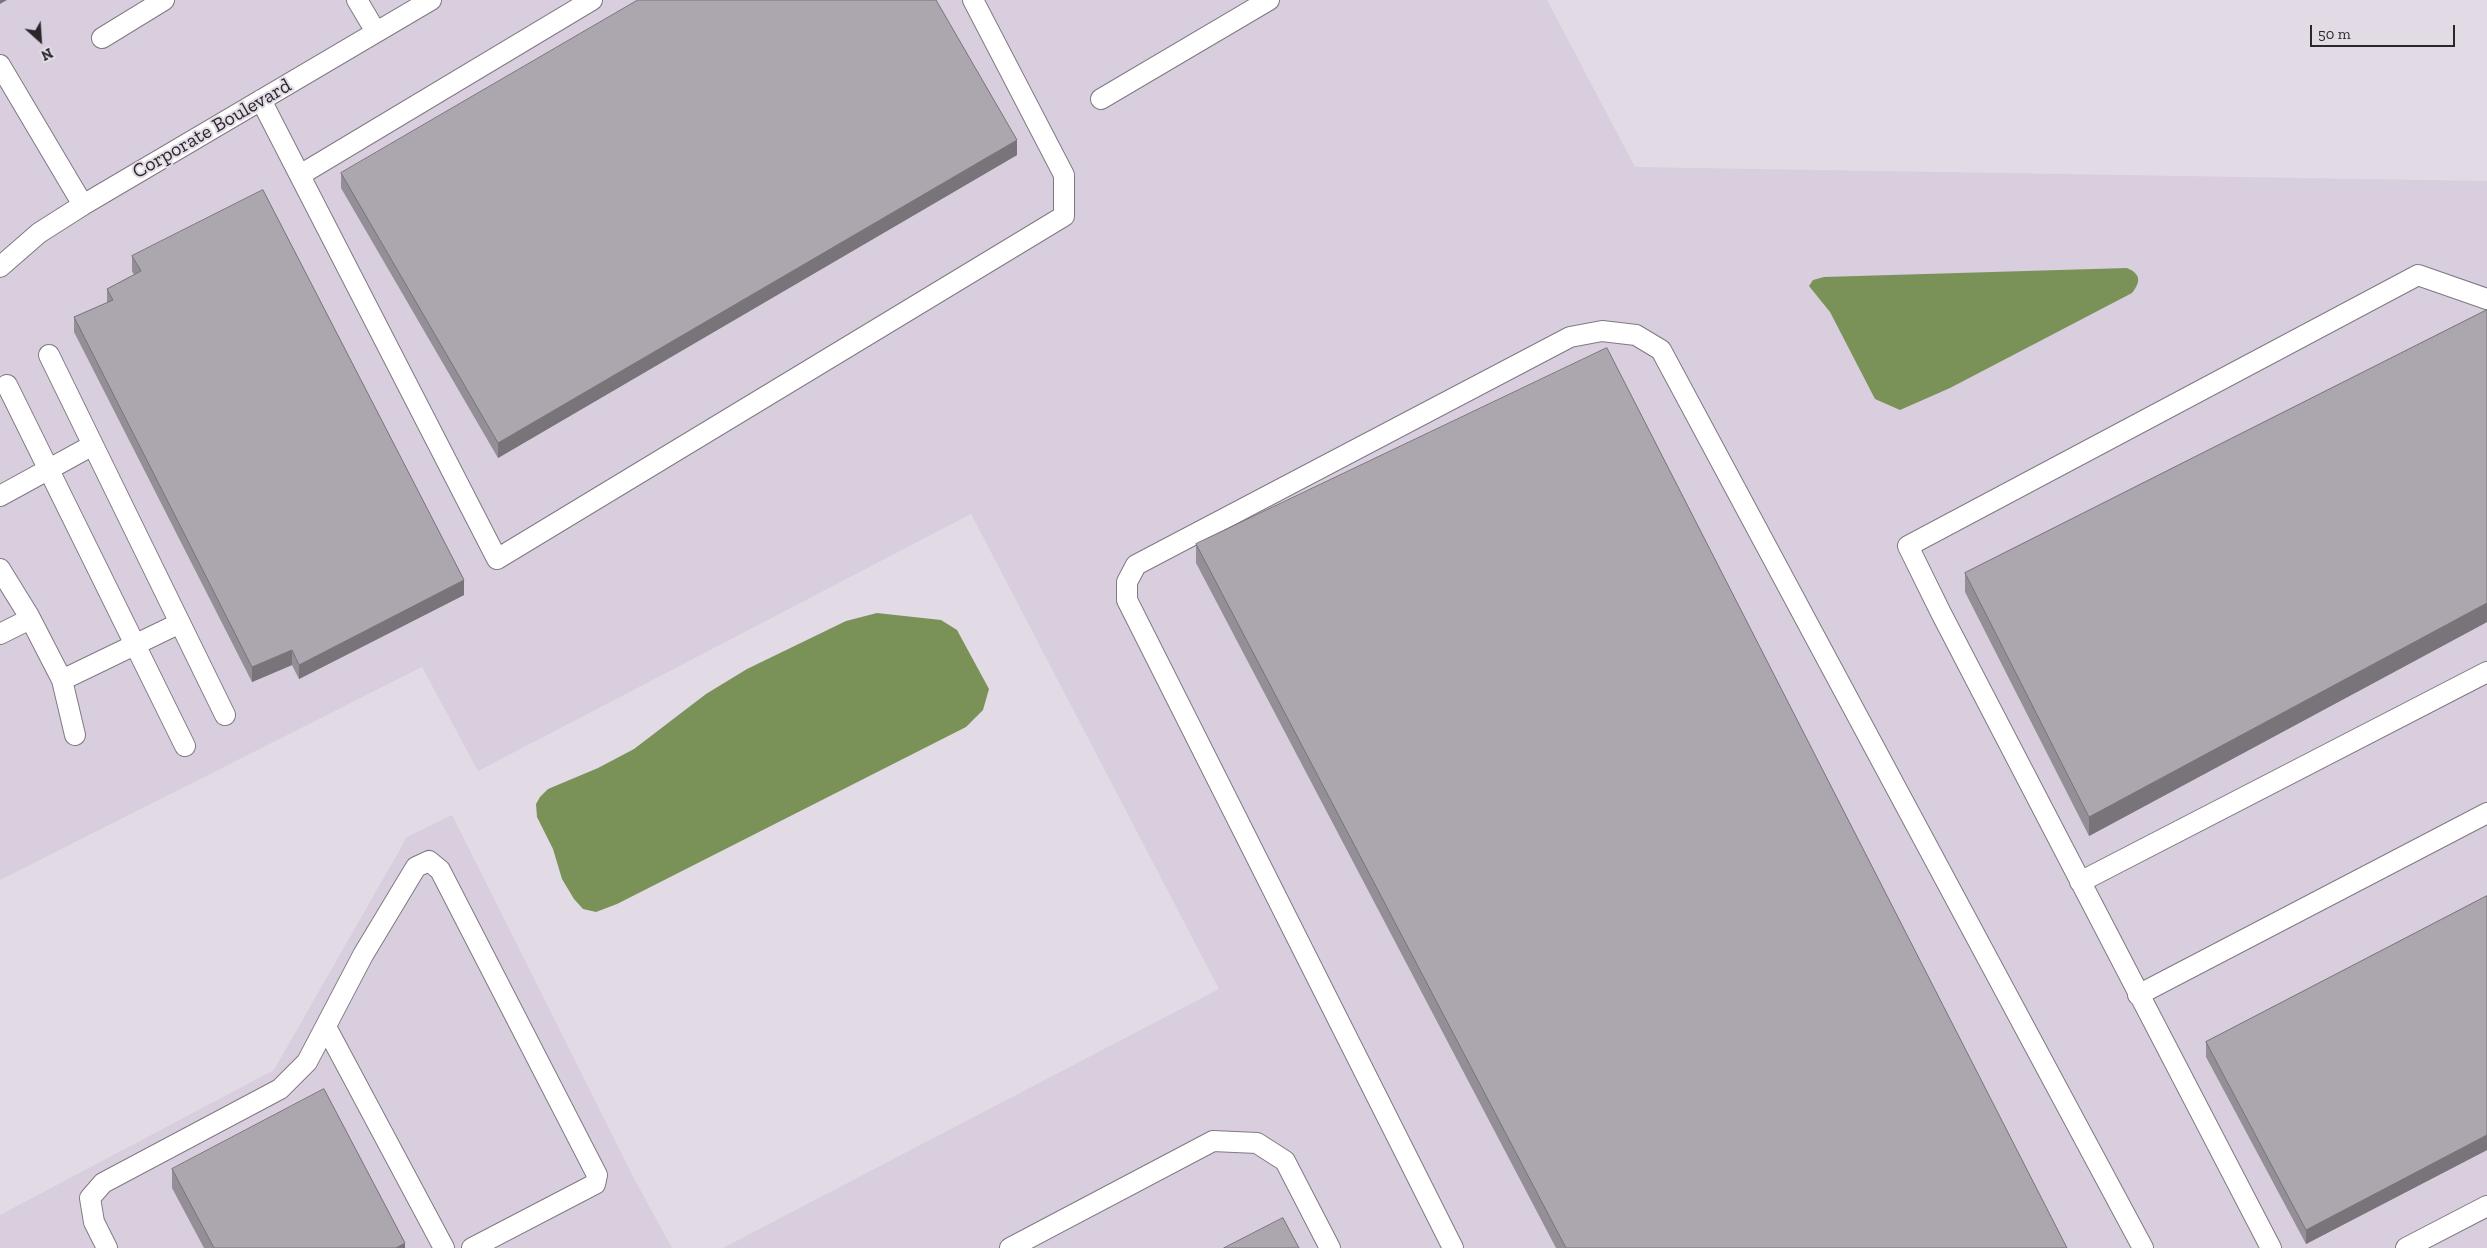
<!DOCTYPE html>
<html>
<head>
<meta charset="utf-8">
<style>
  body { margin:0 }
  #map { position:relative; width:2487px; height:1248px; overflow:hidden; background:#e2dbe5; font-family:"Zilla Slab",serif }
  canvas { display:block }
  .north { position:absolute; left:15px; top:15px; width:50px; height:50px; -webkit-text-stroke:4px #e2dbe5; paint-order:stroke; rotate:154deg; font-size:14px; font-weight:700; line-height:20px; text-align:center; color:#2a272b }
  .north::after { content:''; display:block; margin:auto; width:18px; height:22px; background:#2a272b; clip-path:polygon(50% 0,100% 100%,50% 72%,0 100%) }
  .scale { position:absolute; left:2310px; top:25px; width:145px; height:22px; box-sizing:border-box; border:2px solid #2a272b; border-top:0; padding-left:6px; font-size:15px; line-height:18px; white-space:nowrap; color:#2a272b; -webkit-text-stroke:4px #e2dbe5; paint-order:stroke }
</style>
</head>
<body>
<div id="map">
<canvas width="2487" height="1248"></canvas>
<div class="north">N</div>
<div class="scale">50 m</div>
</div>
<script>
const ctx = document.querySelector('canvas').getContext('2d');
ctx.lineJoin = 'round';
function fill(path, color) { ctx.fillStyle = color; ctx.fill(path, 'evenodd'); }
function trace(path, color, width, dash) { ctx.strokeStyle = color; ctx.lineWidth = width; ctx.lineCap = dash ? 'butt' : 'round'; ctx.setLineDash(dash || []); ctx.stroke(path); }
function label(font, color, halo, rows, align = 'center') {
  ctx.font = font + ' "Zilla Slab",serif'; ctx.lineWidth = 4; ctx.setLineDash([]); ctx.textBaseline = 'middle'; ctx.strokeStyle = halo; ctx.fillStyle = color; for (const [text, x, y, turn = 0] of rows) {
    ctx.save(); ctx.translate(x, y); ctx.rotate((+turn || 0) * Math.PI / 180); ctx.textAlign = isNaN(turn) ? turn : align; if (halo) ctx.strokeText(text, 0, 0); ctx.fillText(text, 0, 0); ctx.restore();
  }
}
fill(new Path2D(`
  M0,0H1547L1635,167L2487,181V1248H723L1219,989L971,514L478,771L422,667L0,880Z
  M452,815L637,1184L672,1248H0V1215L274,1070L407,837Z`), '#d8cedd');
fill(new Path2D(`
  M2127,268C2141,274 2141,282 2132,293L1950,388L1900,410L1875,399L1830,312L1809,286L1813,280L1824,277Z
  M877,613L941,620L957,630L989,689L983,710L966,727L617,904L596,912L583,909L574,899L562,879L553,849L537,817L536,804L540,797L548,789L598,768L634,749L706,694L747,669L846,621Z`), '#7a9258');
const minor = new Path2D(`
  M357,0L376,32
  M102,38L164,0
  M0,65L83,205
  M1101,99L1269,0
  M261,100L497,559L1064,216V175L973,0
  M300,175L592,0
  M0,267L39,233L83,205L431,0
  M49,355L93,445
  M7,385L185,746
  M0,496L93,445L180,623L62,680
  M0,569L29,616L62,680L75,735
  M180,623L225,715
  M0,634L30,619
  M2080,882L2487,672
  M2138,995L2487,813
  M326,1027L444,1248
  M107,1248L94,1222L90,1198L103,1183L280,1089L307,1062L363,955L416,867L429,861L440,870L597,1175L595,1184L472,1248
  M1010,1248L1213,1141L1257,1143L1285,1161L1330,1248
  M1453,1248L1127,600V582L1136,565L1570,337L1602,331L1636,335L1661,350L2143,1248
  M2271,1248L1941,613L1908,546L2418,275L2487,299
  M2406,1248L2487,1206`);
trace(minor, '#807983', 22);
trace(minor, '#fff', 20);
fill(new Path2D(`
  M1017,155L498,458L341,188V173Z
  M132,256L464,595L299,679L292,665L252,682L74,332V317L107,303V289L134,275L132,271Z
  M2487,310V622L2089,836L1965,592V573Z
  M1196,544L2067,1248H1556L1196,563Z
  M2487,896V1150L2306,1244L2206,1057V1042Z
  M172,1169L405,1248H204L172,1188Z`), '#948f96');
fill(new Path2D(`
  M0,0H7L0,4Z
  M1017,140V155L498,458V443Z
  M464,580V595L299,679V665Z
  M2487,603V622L2089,836V817Z
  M292,650V665L252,682V667Z
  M2487,1135V1150L2306,1244V1230Z
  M405,1243V1248H396Z`), '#78747a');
const building = new Path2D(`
  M638,0H936L1017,140L498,443L341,173Z
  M263,190L464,580L299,665L292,650L252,667L74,317L113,300L107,289L141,271L132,256Z
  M2487,310V603L2089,817L1965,573Z
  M1607,348L2067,1248H1566L1196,544Z
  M2487,896V1135L2306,1230L2206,1042Z
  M324,1089L405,1243L396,1248H214L172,1169Z
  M1283,1218L1299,1248H1224Z`);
fill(building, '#aca6af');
trace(building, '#78747a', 1);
label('20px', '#2a272b', '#e2dbe5', [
  ["Corporate Boulevard",212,129,-30]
]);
</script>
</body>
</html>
